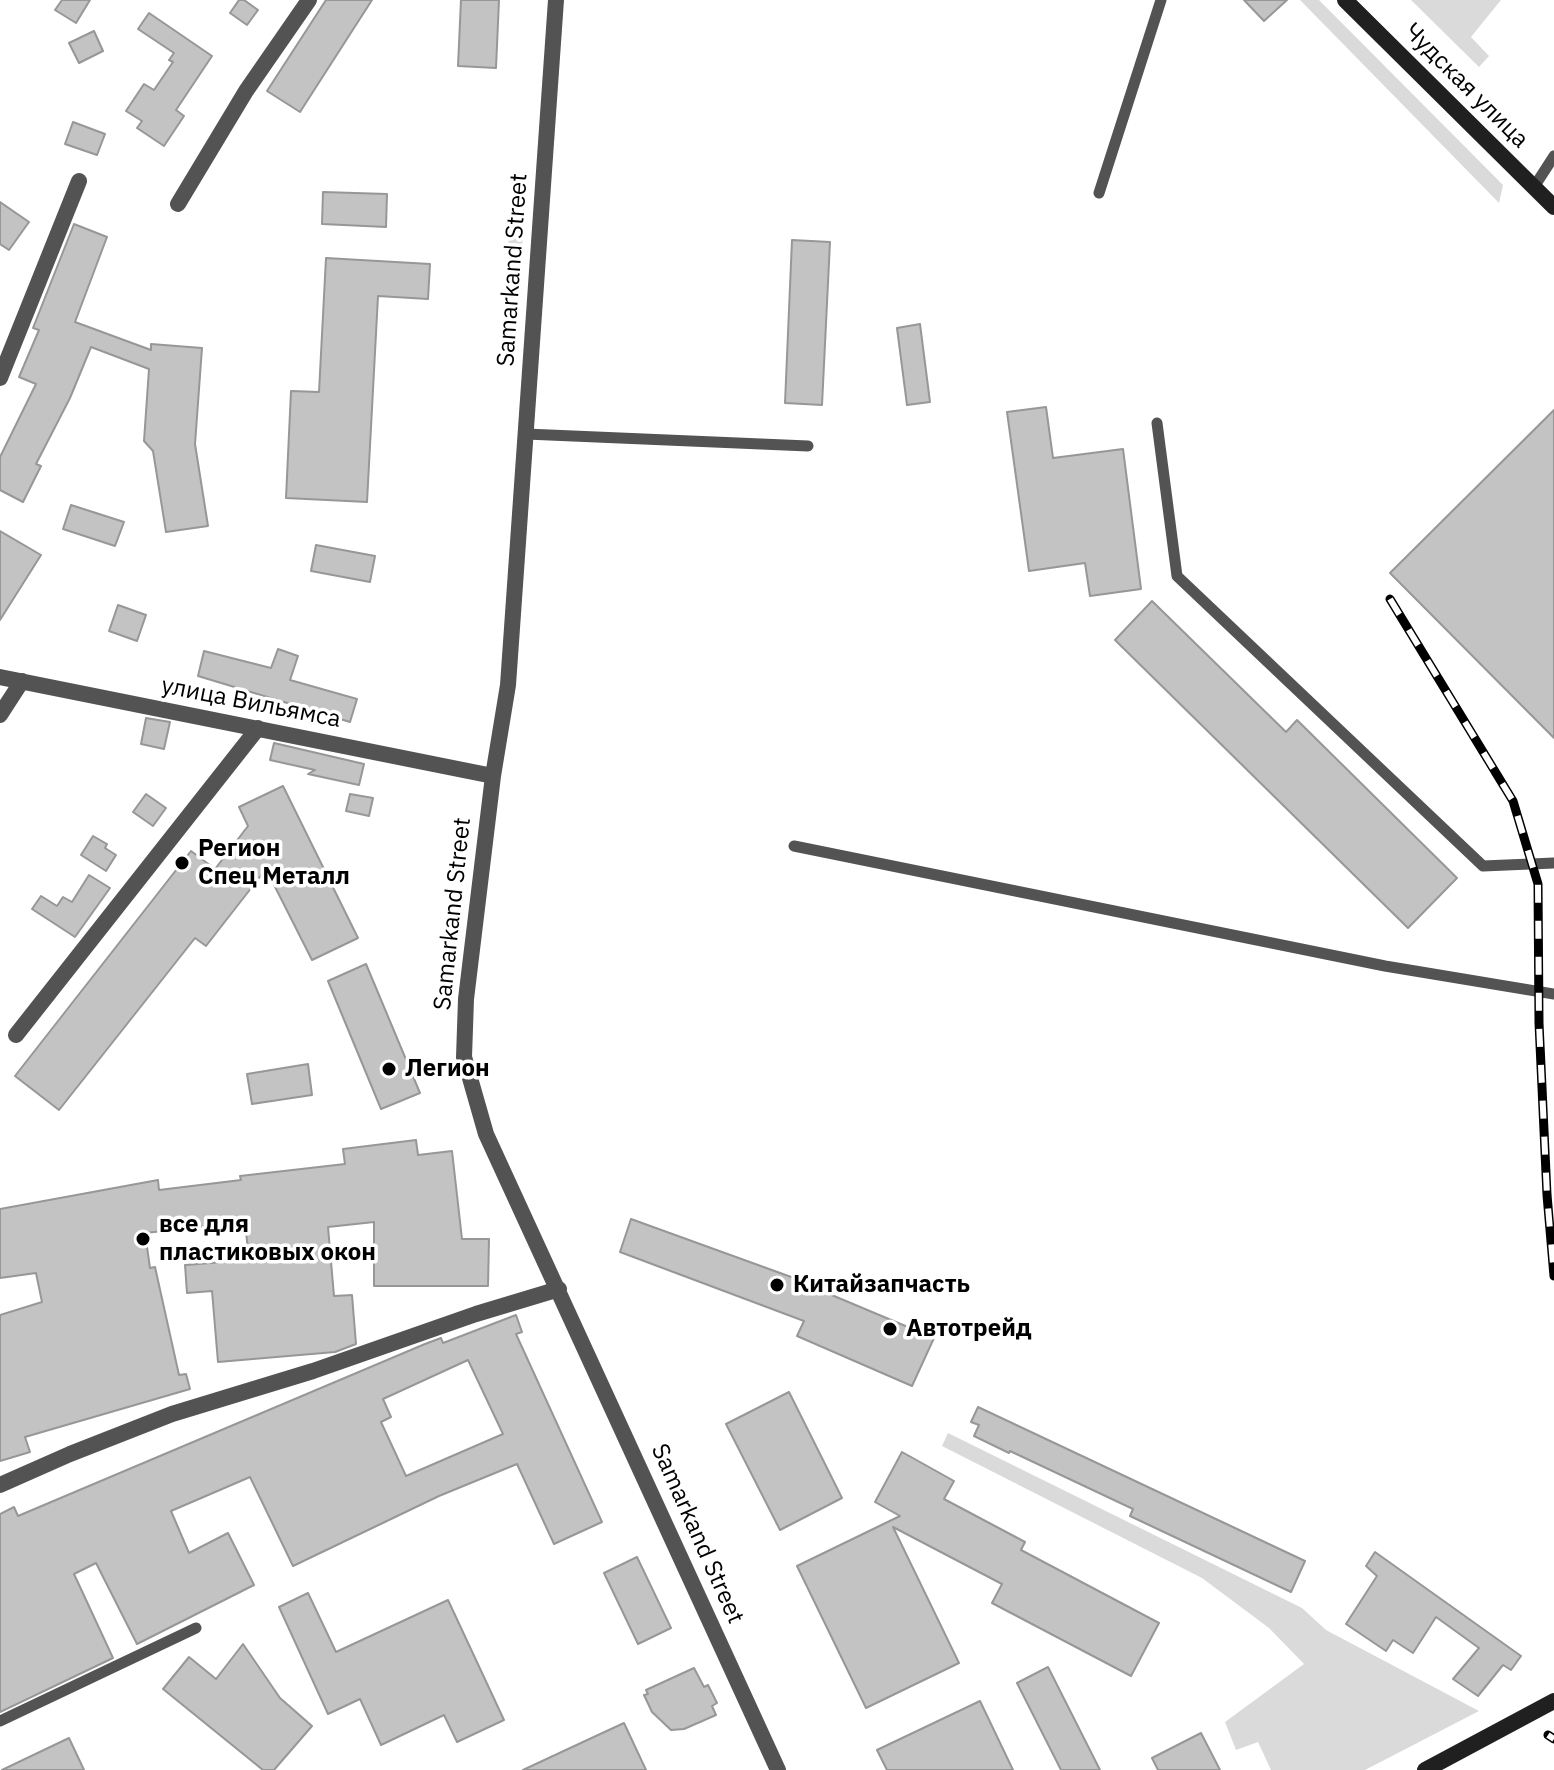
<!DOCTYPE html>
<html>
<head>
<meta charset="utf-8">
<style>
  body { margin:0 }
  canvas { display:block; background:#fff }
</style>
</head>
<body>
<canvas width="1554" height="1770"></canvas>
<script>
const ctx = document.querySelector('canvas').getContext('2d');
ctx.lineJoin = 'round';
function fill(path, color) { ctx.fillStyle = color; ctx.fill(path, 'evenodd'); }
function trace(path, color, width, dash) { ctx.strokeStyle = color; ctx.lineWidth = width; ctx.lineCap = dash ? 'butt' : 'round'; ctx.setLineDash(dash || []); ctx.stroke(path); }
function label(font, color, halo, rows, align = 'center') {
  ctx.font = font + ' "IBM Plex Sans",sans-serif'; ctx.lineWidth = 7; ctx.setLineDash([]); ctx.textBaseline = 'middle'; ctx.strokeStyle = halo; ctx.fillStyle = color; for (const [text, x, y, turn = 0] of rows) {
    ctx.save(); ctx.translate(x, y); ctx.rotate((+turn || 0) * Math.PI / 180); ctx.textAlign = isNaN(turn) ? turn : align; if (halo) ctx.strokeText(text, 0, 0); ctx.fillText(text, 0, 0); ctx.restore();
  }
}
fill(new Path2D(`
  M1300,0H1319L1503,185L1499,203Z
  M1411,0H1501L1471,37L1489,56L1479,67Z
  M511,195H525L520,287H506Z
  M948,1433L1302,1608L1326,1630L1479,1711L1365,1770H1271L1258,1742L1236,1750L1225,1722L1304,1664L1269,1628L1202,1578L942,1446Z`), '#dadada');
const building = new Path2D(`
  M62,0H90L76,23L55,10Z
  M239,0H244L258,10L247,25L230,13Z
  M326,0H372L300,112L267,91Z
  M461,0H499L496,68L458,66Z
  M1244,0H1287L1264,21Z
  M149,13L212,56L176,110L184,116L164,146L137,128L142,121L126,111L144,84L154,90L173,62L169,60L174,53L138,29Z
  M94,31L103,51L79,63L69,43Z
  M73,122L105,134L97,155L65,144Z
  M323,192L387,194L386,227L322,224Z
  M0,202L29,222L9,250L0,244Z
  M74,224L107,237L75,322L151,350V344L202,348L195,444L208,526L166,532L153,451L144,441L149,369L91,347L70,398L36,464L41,466L23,502L0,490V457L36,384L19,377L39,330L33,328Z
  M792,240L830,242L822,405L785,403Z
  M326,258L430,264L428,299L378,296L367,502L286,498L291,391L319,392Z
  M920,324L930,402L907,405L897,328Z
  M1046,407L1053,458L1123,449L1141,589L1090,596L1085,563L1029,571L1007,412Z
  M1554,410V738L1390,573Z
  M71,505L124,522L115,546L63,529Z
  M0,531L41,555L0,620Z
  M316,545L375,556L370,582L311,571Z
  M1152,601L1286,732L1297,720L1457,878L1408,928L1115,640Z
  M118,605L146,615L137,641L109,631Z
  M278,649L298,656L290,680L357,699L350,722L198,676L204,651L271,668Z
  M146,718L170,722L164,749L141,744Z
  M274,743L364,764L359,785L308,774L315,770L270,760Z
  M283,786L358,938L312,960L266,869L206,946L195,938L59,1110L15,1076L191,851L215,869L248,826L239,807Z
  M146,794L166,808L153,826L133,812Z
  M350,794L373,798L369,816L346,811Z
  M93,836L107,844L105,848L116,855L106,871L81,855Z
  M89,875L110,888L75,937L32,909L41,896L57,906L63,897L72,902Z
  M366,964L420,1093L381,1109L328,981Z
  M308,1064L312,1095L252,1104L247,1074Z
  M416,1140L418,1155L452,1151L462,1239H489L488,1286H374V1222L328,1227L334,1296L352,1295L356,1344L335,1352L218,1362L212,1291L187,1293L185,1265L249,1260L245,1222L145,1233L150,1268L155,1267L179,1375L186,1374L190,1389L25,1437L30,1452L0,1461V1315L42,1302L36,1273L0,1278V1209L158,1180L159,1190L241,1180L240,1176L345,1164L343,1149Z
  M631,1219L816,1286L815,1288L934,1338L912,1386L797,1336L804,1321L620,1252Z
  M516,1315L522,1332L516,1334L602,1522L554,1544L517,1464L439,1496L293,1566L250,1477L171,1511L189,1553L228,1533L254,1585L137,1644L96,1563L74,1574L113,1658L0,1712V1514L14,1507L18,1516L425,1344L441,1338L443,1343ZM468,1360L503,1434L406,1476L381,1422L391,1417L383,1399Z
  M789,1392L842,1498L780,1530L726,1424Z
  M978,1407L1305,1561L1291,1592L1130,1516L1133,1509L1010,1451L1009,1453L974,1436L979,1425L971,1422Z
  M902,1452L954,1481L944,1499L1025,1542L1021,1550L1159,1623L1131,1676L992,1603L1002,1584L893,1527L959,1663L866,1708L797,1566L900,1516L875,1502Z
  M1375,1552L1521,1656L1511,1670L1503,1665L1478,1696L1453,1679L1479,1648L1436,1617L1413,1653L1393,1640L1386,1651L1346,1624L1377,1576L1366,1566Z
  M637,1557L671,1628L638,1644L604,1573Z
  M308,1593L336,1652L448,1600L504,1720L457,1742L444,1715L381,1745L360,1699L328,1714L279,1607Z
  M243,1644L280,1698L312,1726L274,1770H263L163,1689L189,1657L216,1679Z
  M1048,1667L1100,1770H1061L1017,1683Z
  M694,1668L704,1687L708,1685L717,1703L712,1706L716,1715L684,1729L671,1730L652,1712L644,1695L648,1694L646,1690Z
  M980,1701L1013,1770H887L877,1750Z
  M624,1723L646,1770H523L583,1742Z
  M1201,1733L1220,1770H1158L1152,1758Z
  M69,1738L84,1770H2Z`);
fill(building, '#c3c3c3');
trace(building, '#979797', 2);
trace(new Path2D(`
  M1534,187L1554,156
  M1099,193L1161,0
  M1157,423L1177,576L1483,866L1554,863
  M526,434L808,446
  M794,846L1385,966L1554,994
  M0,1721L196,1628`), '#535353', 11);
trace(new Path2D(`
  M556,0L508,685L493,776L466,999L464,1057L486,1134L778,1770
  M178,204L246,91L309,0
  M0,378L79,181
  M0,677L493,776
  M0,715L22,681
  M16,1035L258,728
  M0,1485L70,1454L172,1414L313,1371L476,1314L559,1289`), '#535353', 16);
trace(new Path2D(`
  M1345,0L1554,207
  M1425,1770L1554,1701`), '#202020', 16);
const rail = new Path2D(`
  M1390,599L1513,801L1538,884L1539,1023L1547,1195L1554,1276
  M1548,1735L1554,1739`);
trace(rail, '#000', 9);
trace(rail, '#fff', 6, [18]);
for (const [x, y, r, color] of [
  [182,863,8,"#000"],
  [389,1069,8,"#000"],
  [143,1239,8,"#000"],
  [777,1285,8,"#000"],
  [890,1329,8,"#000"]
]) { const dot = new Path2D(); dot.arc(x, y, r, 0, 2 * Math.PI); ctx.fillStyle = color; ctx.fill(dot); trace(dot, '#fff', 3); }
label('24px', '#000', '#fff', [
  ["Чудская улица",1466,86,45],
  ["Samarkand Street",513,270,-86],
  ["улица Вильямса",251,703,11],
  ["Samarkand Street",453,914,-84],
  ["Samarkand Street",697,1534,66]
]);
label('bold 24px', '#000', '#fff', [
  ["Регион",198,849],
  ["Спец Металл",198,877],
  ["Легион",405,1069],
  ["все для",159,1225],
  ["пластиковых окон",159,1253],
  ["Китайзапчасть",793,1285],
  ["Автотрейд",906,1329]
], 'left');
</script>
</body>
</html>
